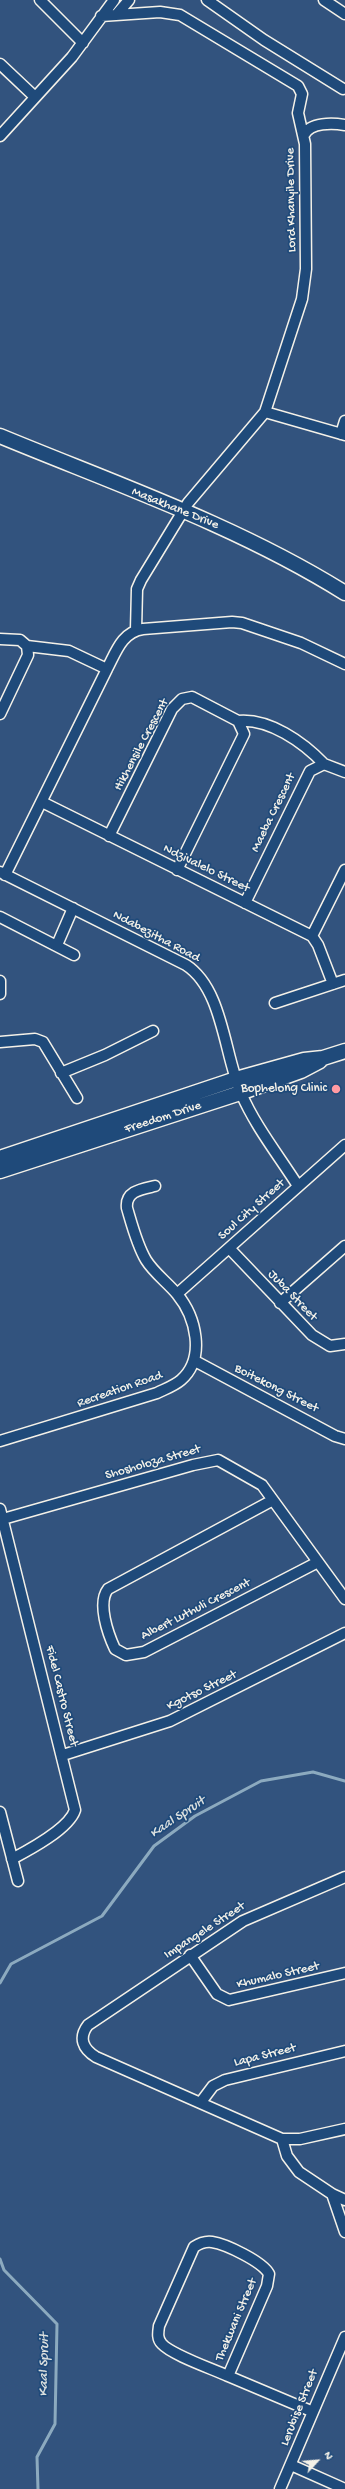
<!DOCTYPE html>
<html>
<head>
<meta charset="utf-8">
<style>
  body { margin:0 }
  #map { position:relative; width:345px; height:2489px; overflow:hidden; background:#32537e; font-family:"Gochi Hand",sans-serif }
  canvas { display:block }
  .north { position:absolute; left:297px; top:2441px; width:40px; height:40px; -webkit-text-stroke:3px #1f4a7a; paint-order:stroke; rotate:64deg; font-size:11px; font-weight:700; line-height:16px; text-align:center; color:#f4f1e8 }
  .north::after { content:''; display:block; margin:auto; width:14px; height:18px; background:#f4f1e8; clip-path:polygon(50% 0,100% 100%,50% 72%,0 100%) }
</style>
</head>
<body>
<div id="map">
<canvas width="345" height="2489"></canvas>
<div class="north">N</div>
</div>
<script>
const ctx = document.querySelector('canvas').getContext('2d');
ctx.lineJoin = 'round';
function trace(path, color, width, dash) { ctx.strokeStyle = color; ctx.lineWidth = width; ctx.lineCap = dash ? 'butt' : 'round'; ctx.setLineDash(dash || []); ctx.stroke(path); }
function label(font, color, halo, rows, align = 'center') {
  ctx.font = font + ' "Gochi Hand",sans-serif'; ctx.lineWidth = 3.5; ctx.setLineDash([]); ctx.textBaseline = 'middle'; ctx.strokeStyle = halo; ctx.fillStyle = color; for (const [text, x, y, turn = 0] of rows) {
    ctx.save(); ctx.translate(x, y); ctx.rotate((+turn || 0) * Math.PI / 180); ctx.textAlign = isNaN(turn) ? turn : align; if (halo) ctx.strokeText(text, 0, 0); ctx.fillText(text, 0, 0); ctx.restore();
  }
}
trace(new Path2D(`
  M0,1983L11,1964L102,1916L154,1846L195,1816L261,1781L313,1772L345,1781
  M0,2259L4,2270L57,2324L55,2424L37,2457L38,2489`), '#8caabf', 3);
const street = new Path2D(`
  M40,0L83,43
  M207,0L264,40L343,89
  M324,0L345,14
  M117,14L129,0
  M101,16L160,12L180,15L298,86L302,94L298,113L305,144L306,269L302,299L265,412L188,503L141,580L137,589L136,630
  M0,64L35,97
  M304,135C310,122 333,123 345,125
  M0,136L72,57L114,0
  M265,412L345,435
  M341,434L345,421
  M0,639L20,640L27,646L28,655L0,714
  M27,646L69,651L107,669
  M238,721C269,718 303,742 324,764
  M42,802L312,936L318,945L333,984
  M109,836L172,709L182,699L192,697L238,721L244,734L177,870
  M0,872L186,965C223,989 224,1054 241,1093C255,1126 279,1156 298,1186
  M5,875L107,669C116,652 122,632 143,629L232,622L242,623L301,643L345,664
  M245,903L310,771L324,764L345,772
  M0,917L74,955
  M312,936L345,870
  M57,945L73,908
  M0,981V994
  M275,1003L345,980
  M0,1042L35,1039L43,1042L77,1098
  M61,1073L105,1055L153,1031
  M229,1248L312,1335L330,1346L345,1344
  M177,1294L345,1145
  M280,1303L345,1246
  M195,1361L335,1436L345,1439
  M0,1441L157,1393C165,1389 174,1386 181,1380C206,1358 196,1317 177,1294C167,1282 154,1273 146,1260C137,1245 132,1225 127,1208C125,1191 142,1189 155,1186
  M273,1500L108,1589C97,1603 108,1634 115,1649L126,1655L144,1652L318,1562
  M0,1509L75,1810C69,1829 29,1850 12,1859
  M3,1519L193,1465L218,1460L262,1485L345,1599
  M63,1755L170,1721L345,1633
  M0,1812L18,1881
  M345,1877L243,1921L88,2025C78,2038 83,2049 96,2057L282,2139L287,2156L299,2172L332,2194L345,2232
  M190,1955L217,1994L229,2000L345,1973
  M201,2102L213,2086L225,2080L345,2051
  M282,2139H300L345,2129
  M332,2194L345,2200
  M228,2376C213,2369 172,2355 162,2344C157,2339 158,2333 159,2326L194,2247C200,2243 205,2241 212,2242C226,2244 263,2262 269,2274L267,2286L228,2376L311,2411
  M291,2465L345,2489
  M280,2489L345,2337`);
const secondary = new Path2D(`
  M0,436C116,484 238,526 345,593
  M0,1158L236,1079L304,1060L323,1058L345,1051
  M0,1171L240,1093L301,1071L320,1061`);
trace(street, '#f4f1e8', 13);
trace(secondary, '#f4f1e8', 17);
trace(street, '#1f4a7a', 10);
trace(secondary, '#1f4a7a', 14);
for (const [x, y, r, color] of [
  [336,1089,5,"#ff9aa2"]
]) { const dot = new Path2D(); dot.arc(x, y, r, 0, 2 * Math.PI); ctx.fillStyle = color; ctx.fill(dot); trace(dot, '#1f4a7a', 1.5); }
label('13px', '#f4f1e8', '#1f4a7a', [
  ["Lord Khanyile Drive",292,200,-91],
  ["Masakhane Drive",175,509,22],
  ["Hikhensile Crescent",142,745,-62],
  ["Maeba Crescent",274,813,-64],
  ["Ndzivalelo Street",206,869,26],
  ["Ndabezitha Road",156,937,28],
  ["Freedom Drive",163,1118,-18],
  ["Soul City Street",252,1210,-42],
  ["Juba Street",292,1296,46],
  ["Boitekong Street",276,1389,27],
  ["Recreation Road",120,1390,-19],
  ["Shosholoza Street",153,1463,-16],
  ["Albert Luthuli Crescent",196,1610,-27],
  ["Kgotso Street",202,1691,-26],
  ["Fidel Castro Street",61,1696,76],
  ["Impangele Street",205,1931,-33],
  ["Khumalo Street",278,1976,-13],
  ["Lapa Street",265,2056,-14],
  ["Thekwani Street",237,2320,-67],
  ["Lerubise Street",300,2408,-68]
]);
label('13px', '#f4f1e8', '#1f4a7a', [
  ["Bophelong Clinic",327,1089]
], 'right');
label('italic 14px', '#dadfde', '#1f4a7a', [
  ["Kaal Spruit",178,1818,-34],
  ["Kaal Spruit",45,2365,-89]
]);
</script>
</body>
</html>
